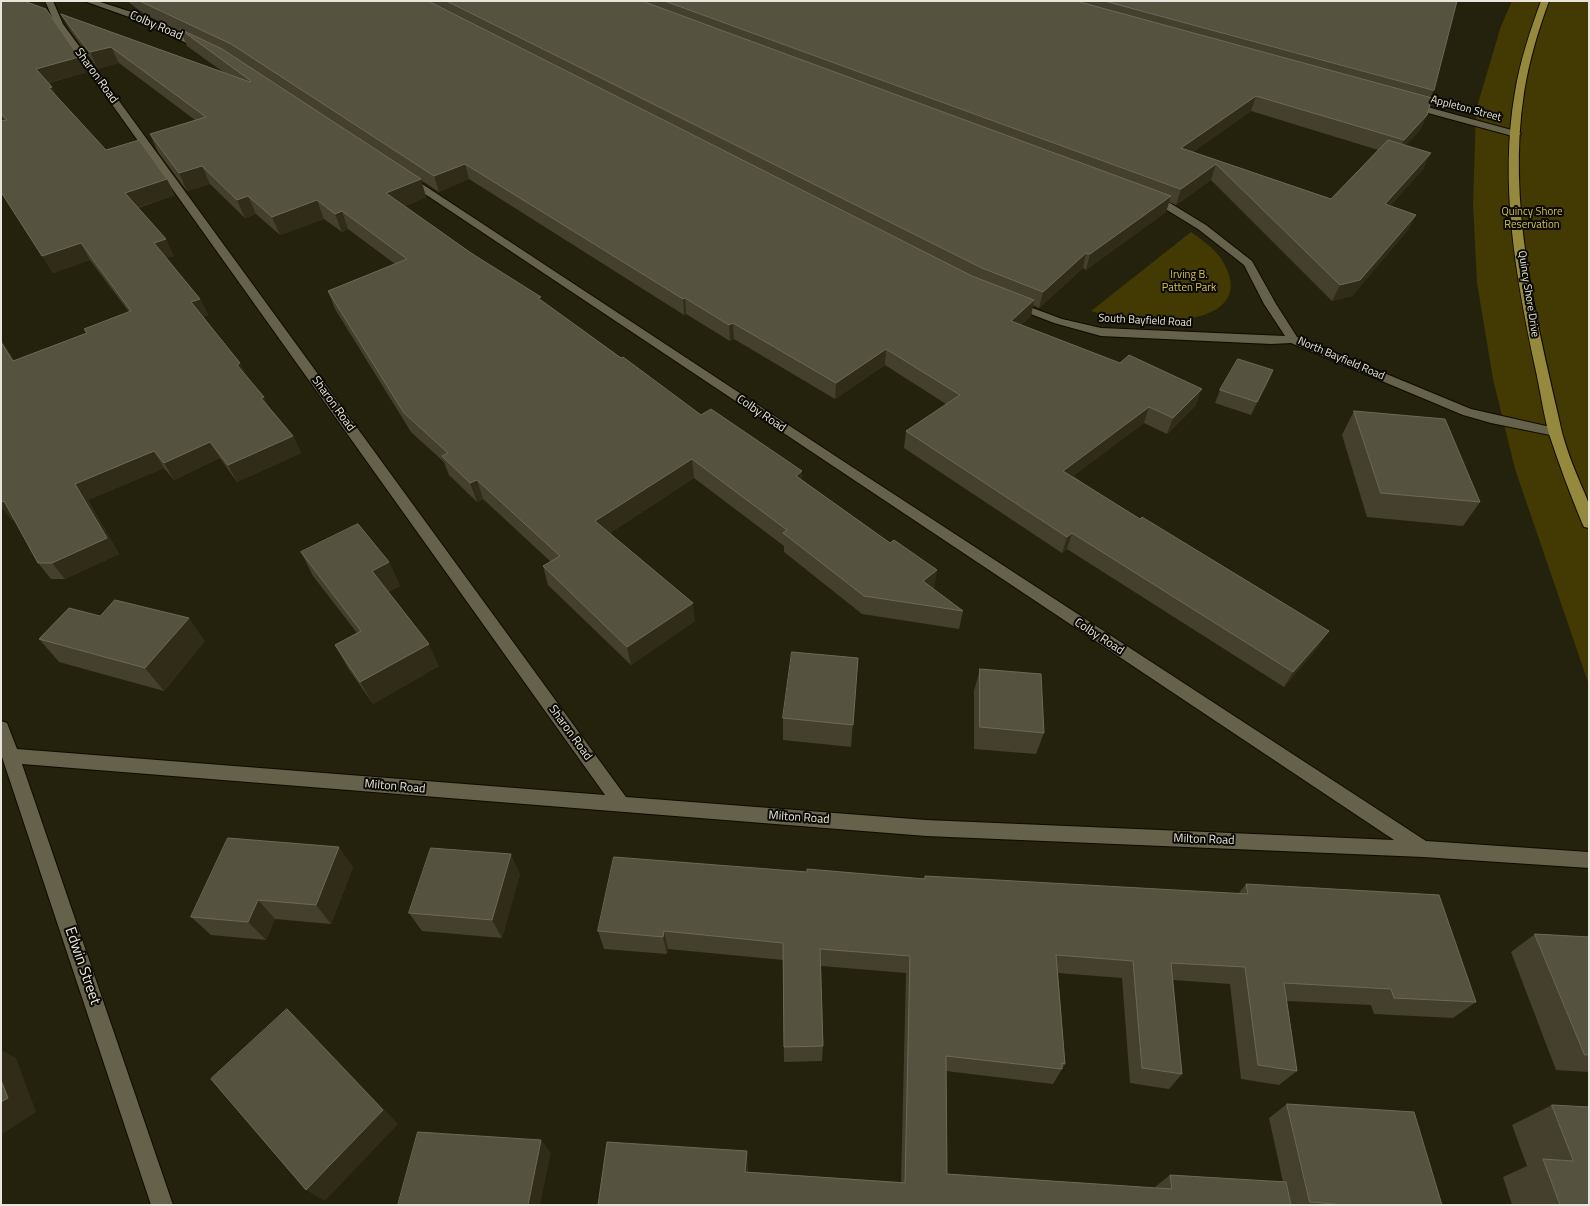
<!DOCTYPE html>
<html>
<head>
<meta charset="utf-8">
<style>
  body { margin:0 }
  #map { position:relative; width:1590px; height:1206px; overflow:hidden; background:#24210d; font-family:"Titillium Web",sans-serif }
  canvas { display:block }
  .frame { position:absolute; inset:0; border:2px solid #e8e6da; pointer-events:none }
</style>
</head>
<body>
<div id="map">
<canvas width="1590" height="1206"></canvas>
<div class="frame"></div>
</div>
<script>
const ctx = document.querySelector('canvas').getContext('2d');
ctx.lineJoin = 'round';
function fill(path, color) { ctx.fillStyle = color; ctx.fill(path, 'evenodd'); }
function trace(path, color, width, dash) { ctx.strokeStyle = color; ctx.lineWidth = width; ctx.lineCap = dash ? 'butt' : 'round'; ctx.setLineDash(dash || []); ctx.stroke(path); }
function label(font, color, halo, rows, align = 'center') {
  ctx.font = font + ' "Titillium Web",sans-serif'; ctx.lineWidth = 4; ctx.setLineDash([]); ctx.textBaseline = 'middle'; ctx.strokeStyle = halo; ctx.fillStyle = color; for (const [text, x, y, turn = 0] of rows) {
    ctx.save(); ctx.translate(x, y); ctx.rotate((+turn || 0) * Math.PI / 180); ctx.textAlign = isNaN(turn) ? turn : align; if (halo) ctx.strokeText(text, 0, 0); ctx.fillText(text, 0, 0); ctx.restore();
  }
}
fill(new Path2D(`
  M1512,1H1589V685L1515,469L1493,379L1477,283L1473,204L1476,110L1501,26Z
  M1191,232C1201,239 1212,247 1220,257C1248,299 1217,316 1179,320C1170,321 1160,324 1152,323C1132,322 1110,317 1091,311Z`), '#423a02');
const minor = new Path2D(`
  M45,1H53L63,24L626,797L926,820L1394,840L404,180V176H410L843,461L1426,841L1589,852V868L1423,857L926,836L22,764L173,1205H151L1,754V721L7,723L17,749L605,795L56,26Z
  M84,1H97L138,14L204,46L197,48L132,18Z
  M1409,102L1519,132L1521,134L1516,137L1406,107V103Z
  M1149,196L1170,203L1206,225L1252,261L1276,304L1297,337L1471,409L1555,428L1561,432L1555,436L1491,423L1463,415L1291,343L1271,344L1101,336L1054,323L1010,306L1008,304L1014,301L1062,319L1101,328L1285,336L1264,304L1244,265L1198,229L1162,207L1145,201L1144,199Z`);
const major = new Path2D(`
  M1541,1H1549C1538,31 1529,61 1524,93C1507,202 1535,313 1559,419C1563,440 1571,461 1579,480C1582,488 1587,497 1589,505C1590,512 1589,521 1589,528L1584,527L1582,523C1570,494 1559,464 1549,434C1543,412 1540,389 1535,367C1516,278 1499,183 1515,92C1520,61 1530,31 1541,1Z`);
trace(minor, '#0e0a00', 2);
trace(major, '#0e0a00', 2);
fill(minor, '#65614b');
fill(major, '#95893e');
fill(new Path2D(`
  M1,1L87,72L49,83L52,87L57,97L106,150L175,195L138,208L174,256L166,258L200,299L208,315L203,317L269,407L293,436L301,453L237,482L220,458L174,480L164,468L88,500L119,554L65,579H51L38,563L14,519L12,520L1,507V339L14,361L86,334L129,312L90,260L53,273L1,192L4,120L1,117Z
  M127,1H1457L1434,90L1430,98L1427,115L1420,130L1406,145L1424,168L1390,206L1416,215L1408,230L1352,296L1332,301L1211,180L1176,205L1169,202L1166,212L1086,270L1083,268L1039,308L1033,305L1031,316L1021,325L1196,405L1167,434L1144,423L1073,476L1319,646L1284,687L1067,549L1062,553L904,448L906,431L946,404L885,365L835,399L734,339L730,341L686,314L684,315L469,179L439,192L421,180L426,197L405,206L471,253L542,301L701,415L802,471V480L890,543L937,570L933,589L963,611L959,629L862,614L784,552V546L694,478L610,533L695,621L631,665L548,585L543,566L551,562L483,499L477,502L449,475L444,462L411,432L335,309L328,291L395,264L348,229L342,232L324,219L280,235L256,214L245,218L210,184L187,191L158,152L150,134L195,120L119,63L98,69L70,30L61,14L223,72L187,46L181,32L144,14ZM1251,111L1378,150L1331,199L1193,152Z
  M1273,370L1268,383L1251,415L1215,403L1220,390Z
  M1354,411L1480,502L1463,526L1367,517L1342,435Z
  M301,552L389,562L400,586L388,592L439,666L373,704L348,668L335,645L357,633L313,576Z
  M39,639L205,641L164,691L59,662Z
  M858,658L851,747L783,740V718Z
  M980,669L1044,733L1036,754L974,749V691Z
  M353,867L331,924L275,919L266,940L211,935L191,917Z
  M807,872L924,879L925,876L1238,894L1246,884L1476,1002L1453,1018L1374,1014L1371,1005L1287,1001L1297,1071L1279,1085L1241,1079L1230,984L1173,980L1182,1074L1169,1089L1130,1083L1122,978L1058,973L1065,1064L1053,1084L946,1071L947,1174L1156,1188V1186L1170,1175L1283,1182L1269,1118L1287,1104L1442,1205H598L748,1163V1172L901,1182L906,973L821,966L823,1046L822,1061L784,1062L783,960L668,949L667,954L604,949L598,931Z
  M520,874L502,938L422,931L409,913Z
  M1535,934L1589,937V1072L1556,1070L1511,952Z
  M1552,1105L1589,1205H1512L1503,1177L1527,1166L1512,1125Z`), '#44402d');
fill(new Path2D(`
  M111,47L119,63L98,69L90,52Z
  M79,57L87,72L44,84L36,69Z
  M52,87L60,102L49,88Z
  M1256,96L1251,111L1177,163L1181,148Z
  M1427,115L1420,130L1397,156L1404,140Z
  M1431,153L1424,168L1378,220L1385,204Z
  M465,164L469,179L439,192L434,176Z
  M1216,164L1211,180L1176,205L1181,189Z
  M202,166L210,184L187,191L179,173Z
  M167,179L175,195L133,209L125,193Z
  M421,179L426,197L392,211L386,193Z
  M248,196L256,214L245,218L237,200Z
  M1171,196L1166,212L1086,270L1090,254Z
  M317,200L324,219L280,235L272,217Z
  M342,211L348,229L342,232L335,214Z
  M1416,215L1408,230L1352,296L1332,301L1340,285Z
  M166,239L174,256L162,260L154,243Z
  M81,243L90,260L53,273L42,256Z
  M1086,253L1083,268L1039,308L1043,292Z
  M685,298L686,314L684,315L683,299Z
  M200,299L208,315L199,319L191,302Z
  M1034,300L1031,316L1008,337L1011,321Z
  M733,323L734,339L730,341L729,325Z
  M1,339L24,378L13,361L1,342Z
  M886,349L885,365L835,399L836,383Z
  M240,363L249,380L237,365Z
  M1273,370L1268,383L1251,415L1257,402Z
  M1202,389L1196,405L1167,434L1173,418Z
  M264,397L272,414L261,398Z
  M1149,407L1144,423L1059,487L1063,471Z
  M293,436L301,453L237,482L228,465Z
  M210,442L220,458L174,480L164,463Z
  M154,451L164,468L88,500L119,554L65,579L52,563L75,484Z
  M692,459L694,478L599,540L595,521Z
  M802,471V490L796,476Z
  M477,480L483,499L477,502L470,483Z
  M4,501L18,518L12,520L1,507V502Z
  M1072,533L1067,549L1062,553L1067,537Z
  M389,562L400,586L383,594L372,571Z
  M937,570L934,589L920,600L923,581Z
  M693,603L695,621L631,665L627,647Z
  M189,618L205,641L164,691L145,668Z
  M1329,631L1319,646L1284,687L1293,672Z
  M429,644L439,666L373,704L360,682Z
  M339,847L353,867L331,924L316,905Z
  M511,854L520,874L502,938L492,920Z
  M258,900L275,919L266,940L248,922Z
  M664,931L668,949L667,954L663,937Z
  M287,1009L304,1025L398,1124L325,1201L306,1190Z
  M1,1050L16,1058L36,1112L1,1135Z
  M541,1140L551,1153L540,1205H528Z
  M747,1151L748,1163L747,1184L745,1172Z`), '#302c18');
const building = new Path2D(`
  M1,1H24L46,9L79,57L36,69L52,87L49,88L106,150L139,140L167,179L125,193L166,239L154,243L200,299L191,302L240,363L237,365L264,397L261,398L293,436L228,465L210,442L164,463L154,451L75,484L107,538L52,563H38L4,501L1,502V342L13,361L87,333L84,329L131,311L81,243L42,256L1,192V121L7,120L1,113Z
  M140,1H428L972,276L1034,300L1011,321L1120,363L1129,355L1202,389L1173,418L1149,407L1063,471L1140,519L1142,517L1329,631L1293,672L1072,533L1067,537L906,431L960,395L886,349L836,383L733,323L729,325L685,298L683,299L465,164L434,176L231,44Z
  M447,1H642L1171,196L1090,254L1086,253L1043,292L982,268Z
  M665,1H1076L1432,98L1427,115L1404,140L1256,96L1181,148L1331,199L1388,140L1431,153L1385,204L1416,215L1360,280L1340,285L1216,164L1181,189Z
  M1105,1H1457L1434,90Z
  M61,14L250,82L251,81L180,29L222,49L421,179L386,193L471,253L541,297L538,298L621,358L623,357L701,415L711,409L802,471L796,476L890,543L894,540L937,570L923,581L963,611L864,596L783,533L787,530L692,459L595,521L693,603L627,647L543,566L560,556L477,480L470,483L442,456L448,453L404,413L328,291L407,259L342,211L335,214L317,200L272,217L248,196L237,200L202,166L179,173L150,134L206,117L111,47L90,52Z
  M1238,359L1273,370L1257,402L1220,390Z
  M1354,411L1445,419L1480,502L1381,493Z
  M358,524L389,562L372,571L429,644L360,682L335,645L361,631L301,552Z
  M115,600L189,618L145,668L39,639L69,608L100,616Z
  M792,652L858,658L853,725L783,718Z
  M980,669L1041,674L1044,733L980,727Z
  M228,838L339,847L316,905L258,900L248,922L191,917Z
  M431,848L511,854L492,920L409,913Z
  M614,857L807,872V869L925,879V876L1248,894L1246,884L1439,895L1476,1002L1394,998L1391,989L1284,983L1297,1071L1258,1065L1245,967L1171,963L1182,1074L1142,1068L1133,961L1056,955L1065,1064L1062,1063V1069L946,1056L947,1174L1172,1189L1170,1175L1286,1182L1291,1205H598L607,1142L747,1151L745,1172L905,1183L910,956L820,949L823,1046L784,1047L783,943L664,931L663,937L598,931Z
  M1535,934L1589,937V1055H1585Z
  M287,1009L383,1110L306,1190L211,1079Z
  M1,1080L8,1098L1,1102Z
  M1287,1104L1414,1112L1442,1205H1346L1310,1202Z
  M1552,1105L1589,1107V1205H1560L1543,1159L1573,1161Z
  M418,1132L541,1140L528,1205H398Z`);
fill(building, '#565240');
trace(building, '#6d6958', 1);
label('11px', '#e8e6da', '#0c0a04', [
  ["Appleton Street",1466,109,15],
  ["Quincy Shore Drive",1528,294,81],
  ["South Bayfield Road",1145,321,3],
  ["North Bayfield Road",1341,359,23]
]);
label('11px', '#d2c050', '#0c0a04', [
  ["Quincy Shore",1532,212],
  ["Reservation",1532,225],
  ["Irving B.",1189,275],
  ["Patten Park",1189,288]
]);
label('12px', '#e8e6da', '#0c0a04', [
  ["Colby Road",156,26,23],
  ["Sharon Road",96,76,54],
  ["Sharon Road",333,404,54],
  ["Colby Road",761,414,34],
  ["Colby Road",1099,637,33],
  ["Sharon Road",570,733,54],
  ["Milton Road",395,787,5],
  ["Milton Road",799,818,4],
  ["Milton Road",1204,840,2]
]);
label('15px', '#e8e6da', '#0c0a04', [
  ["Edwin Street",82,966,71]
]);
</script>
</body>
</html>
